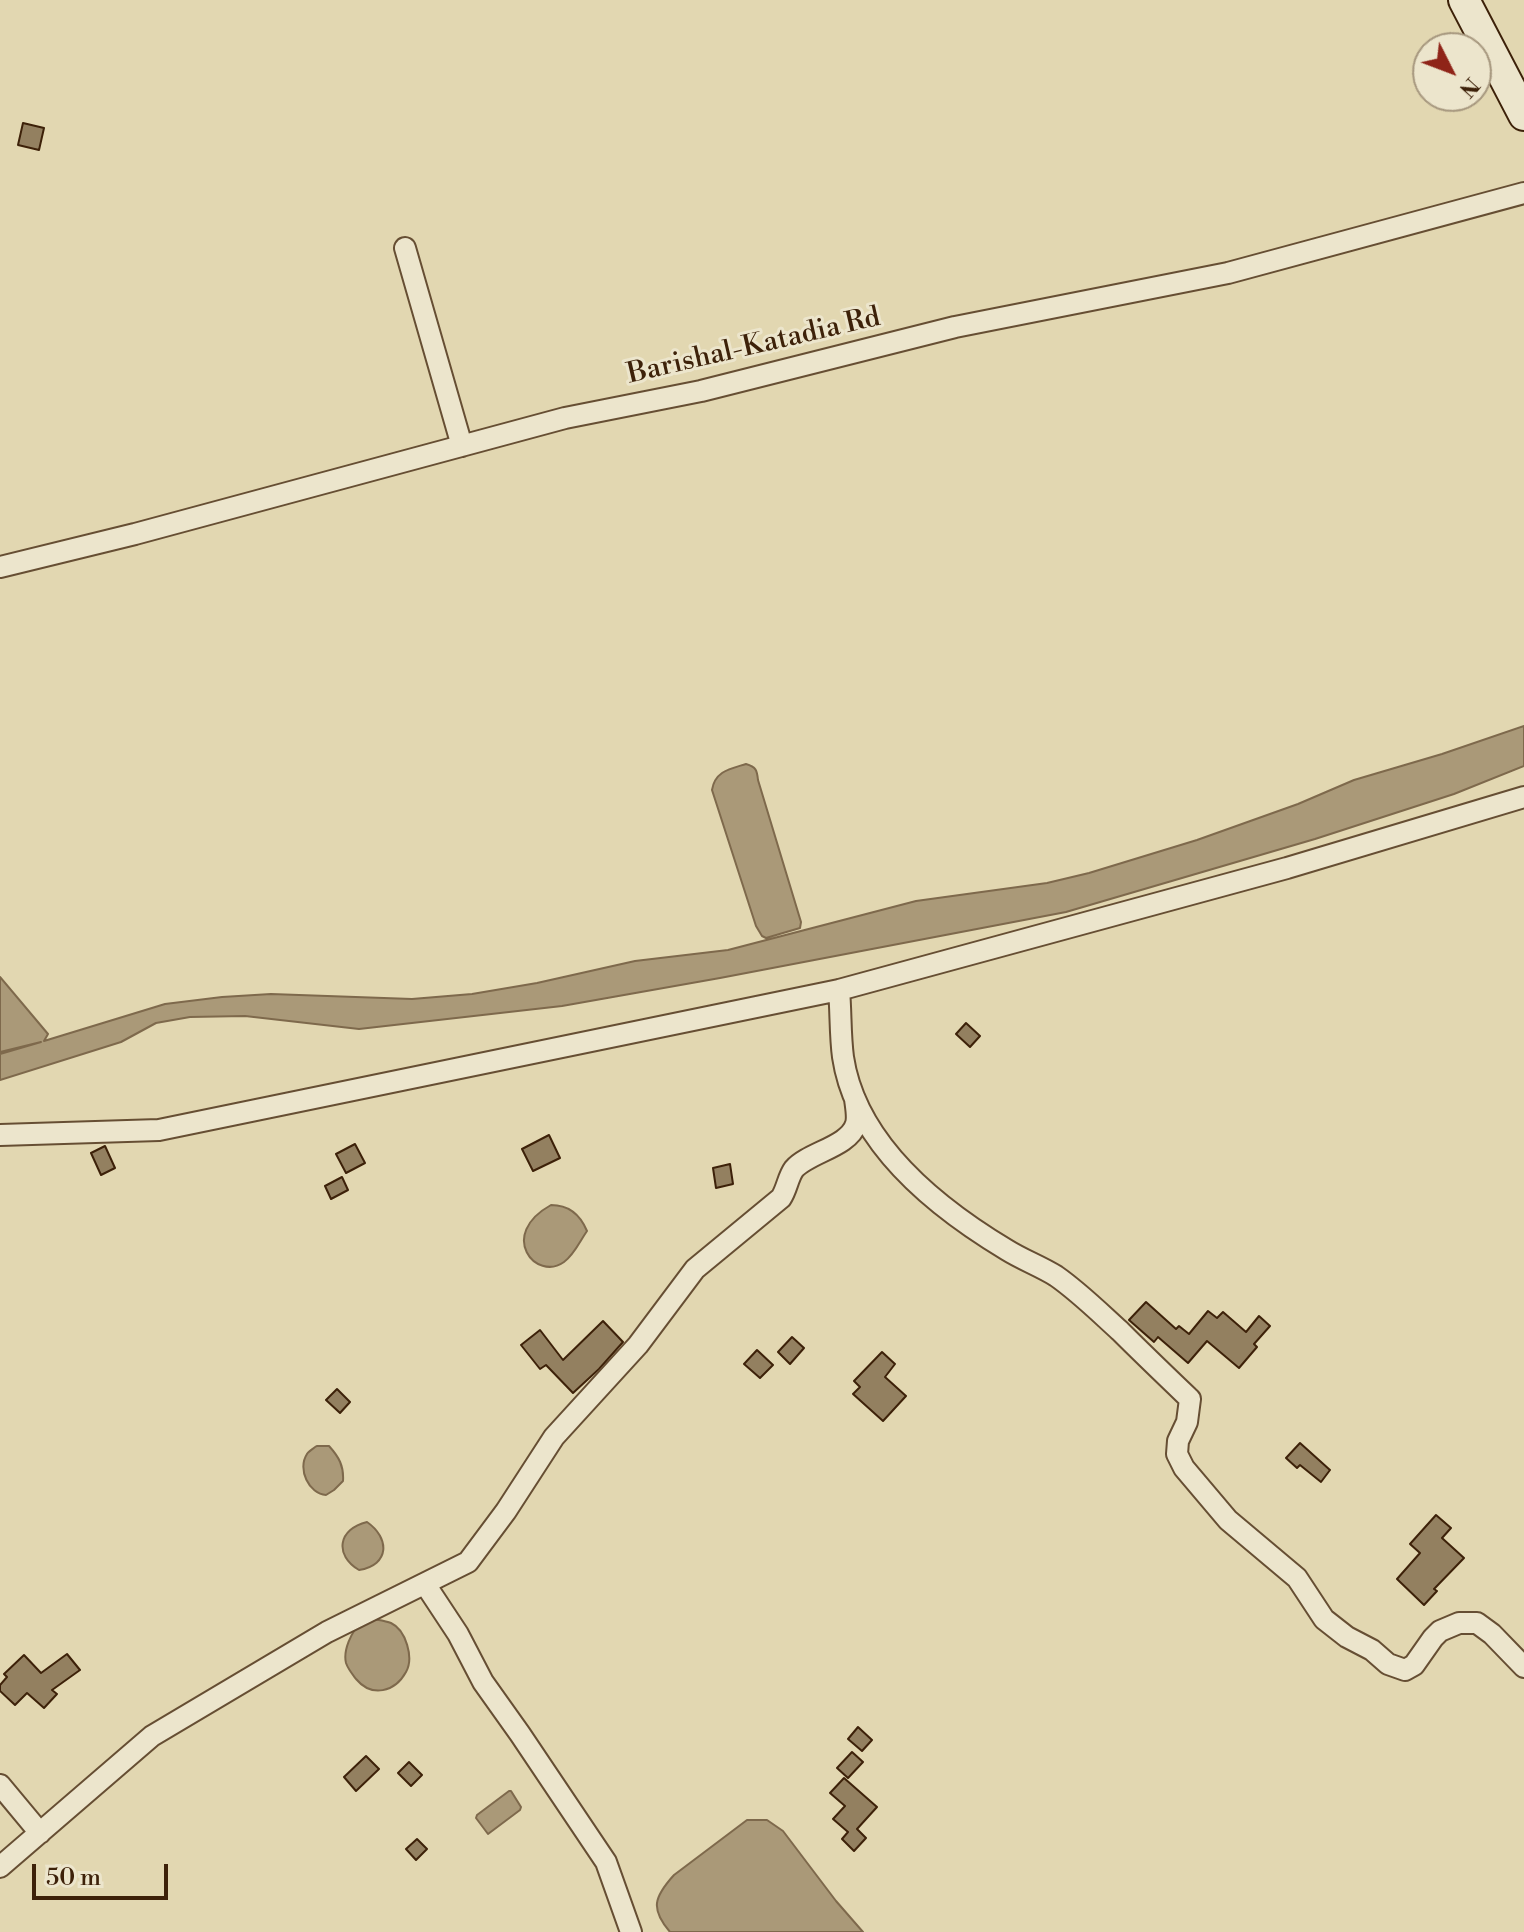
<!DOCTYPE html>
<html>
<head>
<meta charset="utf-8">
<style>
  body { margin:0 }
  #map { position:relative; width:1524px; height:1932px; overflow:hidden; background:#e2d7b1; font-family:"Libre Bodoni",serif }
  canvas { display:block }
  .north { position:absolute; left:1412px; top:32px; width:80px; height:80px; box-sizing:border-box; background:#ece5cc; border:2px solid #a6977e; border-radius:50%; rotate:132deg; font-size:22px; font-weight:700; line-height:32px; text-align:center; color:#3d2109 }
  .north::after { content:''; display:block; margin:auto; width:28px; height:36px; background:#8f2418; clip-path:polygon(50% 0,100% 100%,50% 72%,0 100%) }
  .scale { position:absolute; left:32px; top:1864px; width:136px; height:36px; box-sizing:border-box; border:4px solid #3d2109; border-top:0; padding-left:10px; font-size:24px; line-height:28px; white-space:nowrap; color:#3d2109; -webkit-text-stroke:6px #ece5cc; paint-order:stroke }
</style>
</head>
<body>
<div id="map">
<canvas width="1524" height="1932"></canvas>
<div class="north">N</div>
<div class="scale">50 m</div>
</div>
<script>
const ctx = document.querySelector('canvas').getContext('2d');
ctx.lineJoin = 'round';
function fill(path, color) { ctx.fillStyle = color; ctx.fill(path, 'evenodd'); }
function trace(path, color, width, dash) { ctx.strokeStyle = color; ctx.lineWidth = width; ctx.lineCap = dash ? 'butt' : 'round'; ctx.setLineDash(dash || []); ctx.stroke(path); }
function label(font, color, halo, rows, align = 'center') {
  ctx.font = font + ' "Libre Bodoni",serif'; ctx.lineWidth = 6; ctx.setLineDash([]); ctx.textBaseline = 'middle'; ctx.strokeStyle = halo; ctx.fillStyle = color; for (const [text, x, y, turn = 0] of rows) {
    ctx.save(); ctx.translate(x, y); ctx.rotate((+turn || 0) * Math.PI / 180); ctx.textAlign = isNaN(turn) ? turn : align; if (halo) ctx.strokeText(text, 0, 0); ctx.fillText(text, 0, 0); ctx.restore();
  }
}
const water = new Path2D(`
  M1524,726V766L1454,794L1315,839L1066,912L720,978L562,1006L359,1029L245,1016L190,1017L156,1023L121,1042L0,1080V1054L41,1042L0,1052V977L48,1034L44,1041L165,1004L222,997L271,994L412,999L472,994L537,983L635,961L728,950L916,901L1047,883L1089,873L1197,840L1298,804L1354,780L1442,754Z
  M746,764C756,767 757,770 758,780L801,922L800,928L766,938L762,936L756,926L712,790C715,771 730,769 746,764Z
  M551,1205C569,1205 580,1214 587,1231C580,1241 574,1255 564,1262C536,1282 497,1235 551,1205Z
  M317,1446H329C339,1457 344,1466 343,1481L334,1490L326,1495C309,1494 297,1469 307,1454C307,1453 316,1446 317,1446Z
  M367,1522C390,1538 390,1565 359,1570C334,1555 338,1529 367,1522Z
  M373,1619C378,1620 386,1621 391,1623C406,1630 414,1658 406,1672C395,1692 372,1698 356,1679C353,1675 348,1669 346,1663C343,1651 351,1631 361,1624C363,1623 370,1620 373,1619Z
  M509,1791H511L521,1807L520,1810L488,1834L476,1818L477,1815Z
  M747,1820H767L783,1831L836,1901L863,1932H670C650,1909 654,1897 674,1875Z`);
fill(water, '#aa9978');
trace(water, '#7e694c', 2);
const building = new Path2D(`
  M23,123L44,128L39,150L18,145Z
  M966,1023L980,1036L970,1047L956,1034Z
  M549,1135L560,1158L533,1171L522,1149Z
  M355,1144L365,1163L346,1173L336,1154Z
  M105,1146L115,1168L101,1175L91,1153Z
  M730,1164L733,1184L716,1188L713,1168Z
  M342,1177L348,1190L331,1199L325,1186Z
  M1146,1302L1176,1329L1179,1326L1189,1334L1208,1311L1217,1318L1223,1312L1246,1332L1259,1316L1270,1326L1254,1344L1257,1347L1239,1368L1207,1341L1188,1363L1158,1337L1154,1342L1129,1320Z
  M603,1321L623,1342L599,1369L573,1393L546,1365L540,1369L521,1345L540,1330L563,1360Z
  M792,1337L804,1348L790,1364L778,1352Z
  M757,1350L773,1365L760,1378L744,1364Z
  M882,1352L895,1364L885,1377L906,1396L883,1421L853,1394L860,1387L854,1381Z
  M337,1389L350,1402L340,1413L326,1400Z
  M1300,1443L1330,1470L1321,1482L1300,1465L1297,1468L1286,1458Z
  M1436,1515L1451,1528L1442,1538L1464,1558L1434,1589L1437,1591L1424,1605L1397,1579L1420,1553L1410,1544Z
  M67,1654L80,1670L52,1690L57,1694L44,1708L27,1693L15,1705L0,1691V1685L7,1677L4,1674L24,1655L41,1673Z
  M858,1727L872,1740L862,1751L848,1739Z
  M852,1752L863,1762L848,1778L837,1768Z
  M366,1756L379,1769L356,1791L344,1777Z
  M409,1762L422,1775L411,1786L398,1773Z
  M844,1778L877,1807L857,1829L866,1838L854,1851L842,1839L848,1832L833,1819L845,1806L830,1793Z
  M417,1839L427,1849L416,1860L406,1849Z`);
fill(building, '#938060');
trace(building, '#3d2109', 2);
const street = new Path2D(`
  M405,248L462,446
  M0,567L135,534L565,418L701,391L955,327L1228,273L1524,193
  M839,990C841,1012 840,1035 843,1057C856,1144 937,1208 1007,1250C1023,1260 1040,1266 1056,1276C1079,1292 1099,1312 1120,1331C1143,1354 1166,1376 1190,1399L1187,1422L1178,1441L1177,1454L1184,1468L1228,1520L1297,1578L1324,1619L1347,1637L1372,1650L1388,1664L1405,1670L1414,1665L1433,1638L1440,1631L1459,1623H1477L1492,1634L1524,1667
  M0,1135L159,1130L839,990L1287,868L1524,797
  M425,1584L458,1634L483,1682L520,1734L606,1862L631,1932
  M0,1785L40,1833
  M0,1867L152,1736L327,1632L468,1562L506,1511L554,1437L638,1345L695,1269L781,1198C787,1189 788,1177 794,1169C809,1152 849,1147 856,1124C858,1117 856,1107 855,1099`);
const secondary = new Path2D(`
  M1464,0L1524,115`);
trace(street, '#664e33', 24);
trace(secondary, '#3d2109', 34);
trace(street, '#ece5cc', 20);
trace(secondary, '#ece5cc', 30);
label('28px', '#3d2109', '#ece5cc', [
  ["Barishal-Katadia Rd",754,347,-13]
]);
</script>
</body>
</html>
